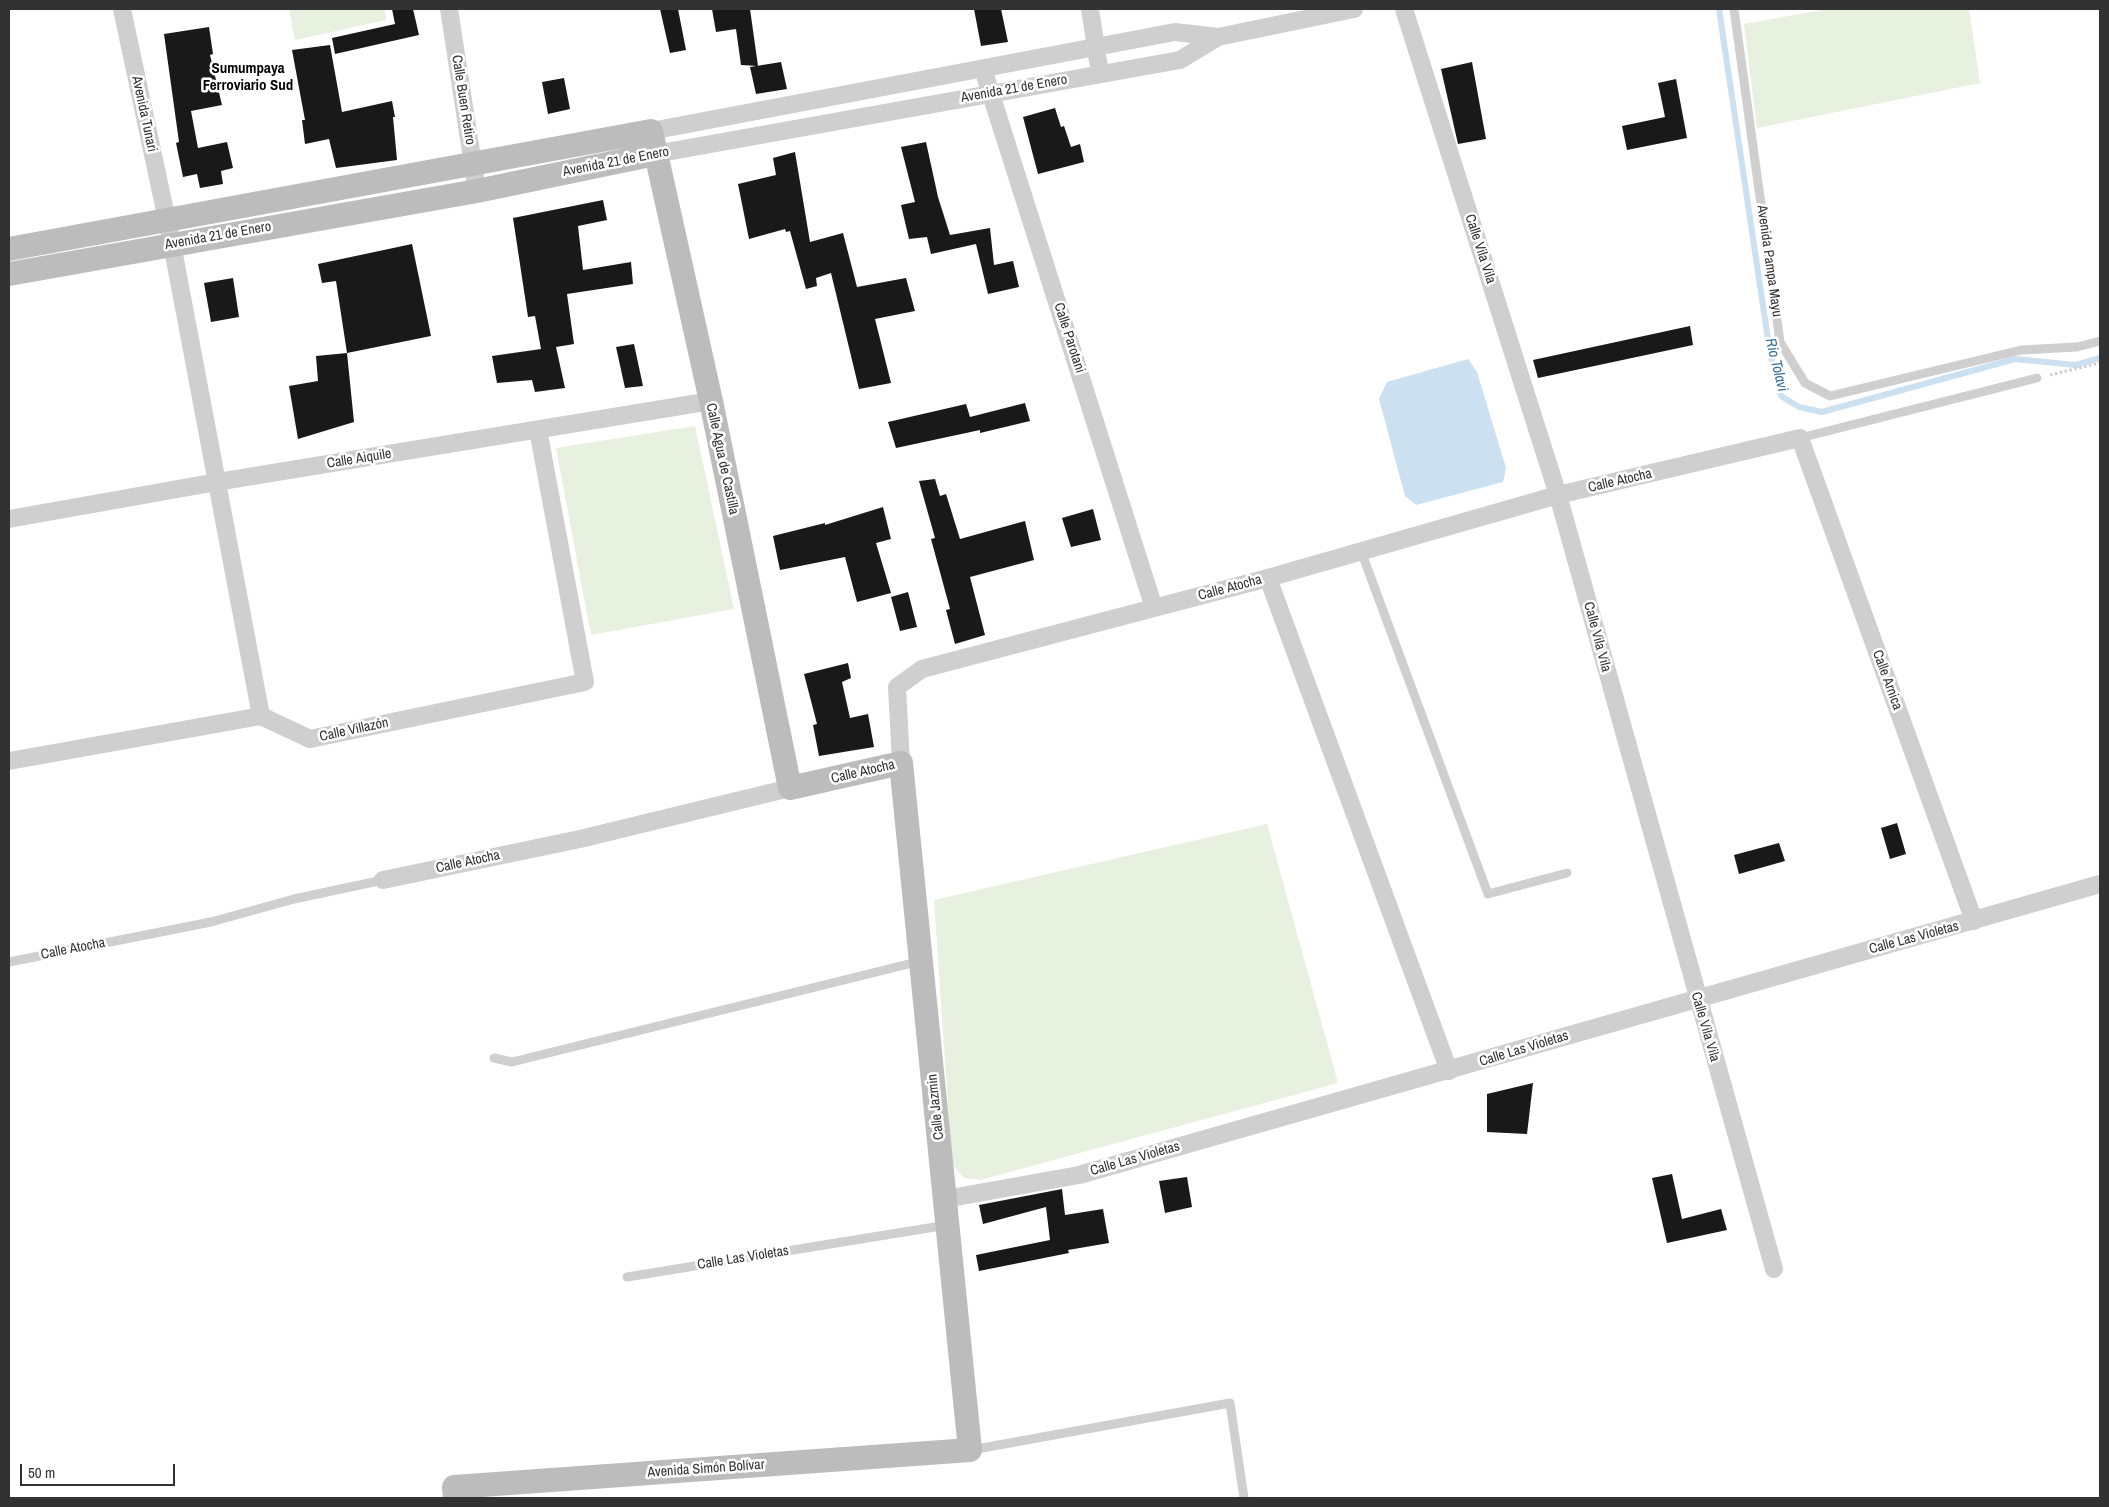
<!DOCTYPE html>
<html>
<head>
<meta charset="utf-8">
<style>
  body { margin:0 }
  #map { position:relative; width:2109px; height:1507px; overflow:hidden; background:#fff; font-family:"Archivo Narrow",sans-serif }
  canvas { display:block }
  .frame { position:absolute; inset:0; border:10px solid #323232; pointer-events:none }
  .scale { position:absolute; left:20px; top:1464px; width:155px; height:22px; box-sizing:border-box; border:2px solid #323232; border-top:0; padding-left:6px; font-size:15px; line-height:18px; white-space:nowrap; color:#323232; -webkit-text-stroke:4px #fff; paint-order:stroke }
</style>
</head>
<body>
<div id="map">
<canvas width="2109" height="1507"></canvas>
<div class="frame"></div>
<div class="scale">50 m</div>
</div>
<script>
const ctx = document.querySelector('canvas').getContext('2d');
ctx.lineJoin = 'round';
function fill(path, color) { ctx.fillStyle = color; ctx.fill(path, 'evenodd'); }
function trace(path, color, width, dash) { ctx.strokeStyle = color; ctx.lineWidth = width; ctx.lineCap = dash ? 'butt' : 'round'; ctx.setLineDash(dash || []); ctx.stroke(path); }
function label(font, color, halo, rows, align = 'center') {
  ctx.font = font + ' "Archivo Narrow",sans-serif'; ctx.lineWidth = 5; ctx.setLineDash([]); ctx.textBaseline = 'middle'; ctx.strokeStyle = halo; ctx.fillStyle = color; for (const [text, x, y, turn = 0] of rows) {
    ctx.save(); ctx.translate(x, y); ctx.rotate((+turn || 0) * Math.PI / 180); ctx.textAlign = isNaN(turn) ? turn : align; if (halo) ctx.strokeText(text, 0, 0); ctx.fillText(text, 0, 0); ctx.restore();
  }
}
fill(new Path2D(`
  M289,9H385L386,20L295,40Z
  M1828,9H1969L1980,83L1757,128L1744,24Z
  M695,426L734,609L591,635L556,448Z
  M1267,824L1338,1083L980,1180L964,1178L952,1164L934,900Z`), '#e8f0e0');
fill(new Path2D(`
  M1468,359L1477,372L1506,468L1503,482L1416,505L1405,496L1379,399L1387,382Z`), '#cbe0f0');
trace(new Path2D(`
  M1719,9L1770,353L1781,396L1799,407L1822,412L2015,359L2076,365L2100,358`), '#cbe0f0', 6);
fill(new Path2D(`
  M392,9H413L419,35L335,54L332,38L395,24Z
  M660,9H678L686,50L670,53Z
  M712,9H750L758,66L741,65L736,29L716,32Z
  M974,9H1001L1008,42L981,46Z
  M209,27L213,54L210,55L222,105L191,111L198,148L227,142L233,168L221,171L223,184L200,188L197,174L183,177L176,143L179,142L164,34Z
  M330,45L342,112L392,101L395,117H393L397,160L336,168L329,139L305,144L302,120H305L292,50Z
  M781,62L787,89L756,94L750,67Z
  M1472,62L1486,139L1458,144L1441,69Z
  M564,78L570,109L548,114L542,82Z
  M1676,79L1687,138L1627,150L1622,126L1665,117L1658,83Z
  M1055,108L1061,127L1064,126L1071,147L1080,144L1084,162L1038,174L1023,117Z
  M926,142L938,197L950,235L990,228L994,265L1013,261L1019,287L988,294L976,244L931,254L927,237L909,239L901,205L915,202L901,147Z
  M795,152L810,242L843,233L857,287L906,278L915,311L875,319L891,383L859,389L831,273L816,278L817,286L806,289L790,231L786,232L785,229L749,239L738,184L776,175L773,158Z
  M603,200L607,220L578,226L583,270L631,262L633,284L567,294L574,344L556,347L565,388L535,392L532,380L497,383L492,356L541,349L535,316L528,317L513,218Z
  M412,244L431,336L347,353L336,281L322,283L318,264Z
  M233,278L239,317L211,322L204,283Z
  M1690,326L1693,345L1538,378L1533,360Z
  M634,344L643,386L625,388L616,347Z
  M347,353L354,422L298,439L289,386L318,381L316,356Z
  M1025,403L1030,421L980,433V430L896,448L888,422L966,404L970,417Z
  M935,479L940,496L946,494L960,539L1025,521L1034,560L970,577L985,635L955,644L946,610L950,609L931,539L935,538L919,481Z
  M883,507L891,539L876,543L891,593L857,602L845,557L780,570L773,536L825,523V525Z
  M1093,509L1101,540L1071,547L1062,518Z
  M908,592L917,627L900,631L891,597Z
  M848,663L851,678L842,682L850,718L868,714L874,747L819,756L813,725L817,724L804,674Z
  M1897,823L1906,854L1890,859L1881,828Z
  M1779,843L1785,861L1739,874L1734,855Z
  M1533,1083L1527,1134L1487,1132V1094Z
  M1672,1174L1682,1219L1721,1209L1727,1230L1667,1243L1652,1178Z
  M1187,1177L1192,1207L1165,1213L1159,1181Z
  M1062,1189L1065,1215L1103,1209L1109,1243L1068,1250L1069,1253L979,1271L976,1255L1050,1240L1046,1207L983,1224L979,1205Z`), '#191919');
trace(new Path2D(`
  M2050,375L2100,363`), '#cfcfcf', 3, [2.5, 2.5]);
trace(new Path2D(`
  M1734,9L1780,342L1805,383L1830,396L2021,350L2077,347L2100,341
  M1800,438L2037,378
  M1361,551L1488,894L1567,873
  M9,962L211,922L294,899L383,880
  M494,1058L512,1062L921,961
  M627,1277L947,1225
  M971,1450L1230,1403L1244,1498`), '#cfcfcf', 9);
trace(new Path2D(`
  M122,9L172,244L261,716
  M449,9L477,191
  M1090,9L1100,74
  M1404,9L1558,495L1774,1269
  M983,69L1154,608
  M651,131L1175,32L1218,37L1354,9
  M655,154L1180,60L1218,37
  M9,519L217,482L711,401
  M1268,578L1449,1071
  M9,761L261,716L310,739L585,682L538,430
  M901,763L897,687L922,669L1268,578L1558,495L1800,438L1974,921
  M383,880L580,839L790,788
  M945,1199L1079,1175L2100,884`), '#cfcfcf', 18);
trace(new Path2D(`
  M9,249L651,131L711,401L790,788L901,763L970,1450L454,1487L455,1498
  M9,274L477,191L655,154`), '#bcbcbc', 24);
label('14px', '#323232', '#fff', [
  ["Avenida 21 de Enero",1014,89,-10],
  ["Calle Buen Retiro",463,100,81],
  ["Avenida Tunari",144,114,78],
  ["Avenida 21 de Enero",616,162,-11],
  ["Avenida 21 de Enero",218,236,-10],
  ["Calle Vila Vila",1480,249,72],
  ["Avenida Pampa Mayu",1769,261,82],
  ["Calle Parotani",1069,338,72],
  ["Calle Aiquile",359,459,-9],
  ["Calle Agua de Castilla",722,459,78],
  ["Calle Atocha",1620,481,-13],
  ["Calle Atocha",1230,588,-15],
  ["Calle Vila Vila",1597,637,75],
  ["Calle Arnica",1887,680,70],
  ["Calle Villazón",354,730,-12],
  ["Calle Atocha",863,772,-13],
  ["Calle Atocha",468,862,-12],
  ["Calle Las Violetas",1914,938,-15],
  ["Calle Atocha",73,949,-11],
  ["Calle Vila Vila",1705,1027,74],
  ["Calle Las Violetas",1524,1049,-17],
  ["Calle Jazmin",936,1107,-96],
  ["Calle Las Violetas",1135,1159,-16],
  ["Calle Las Violetas",743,1258,-9],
  ["Avenida Simón Bolívar",706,1469,-4]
]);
label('bold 15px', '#000', '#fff', [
  ["Sumumpaya",248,69],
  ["Ferroviario Sud",248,86]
]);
label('italic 15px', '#37719e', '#fff', [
  ["Río Tolavi",1776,365,76]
]);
</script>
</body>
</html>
